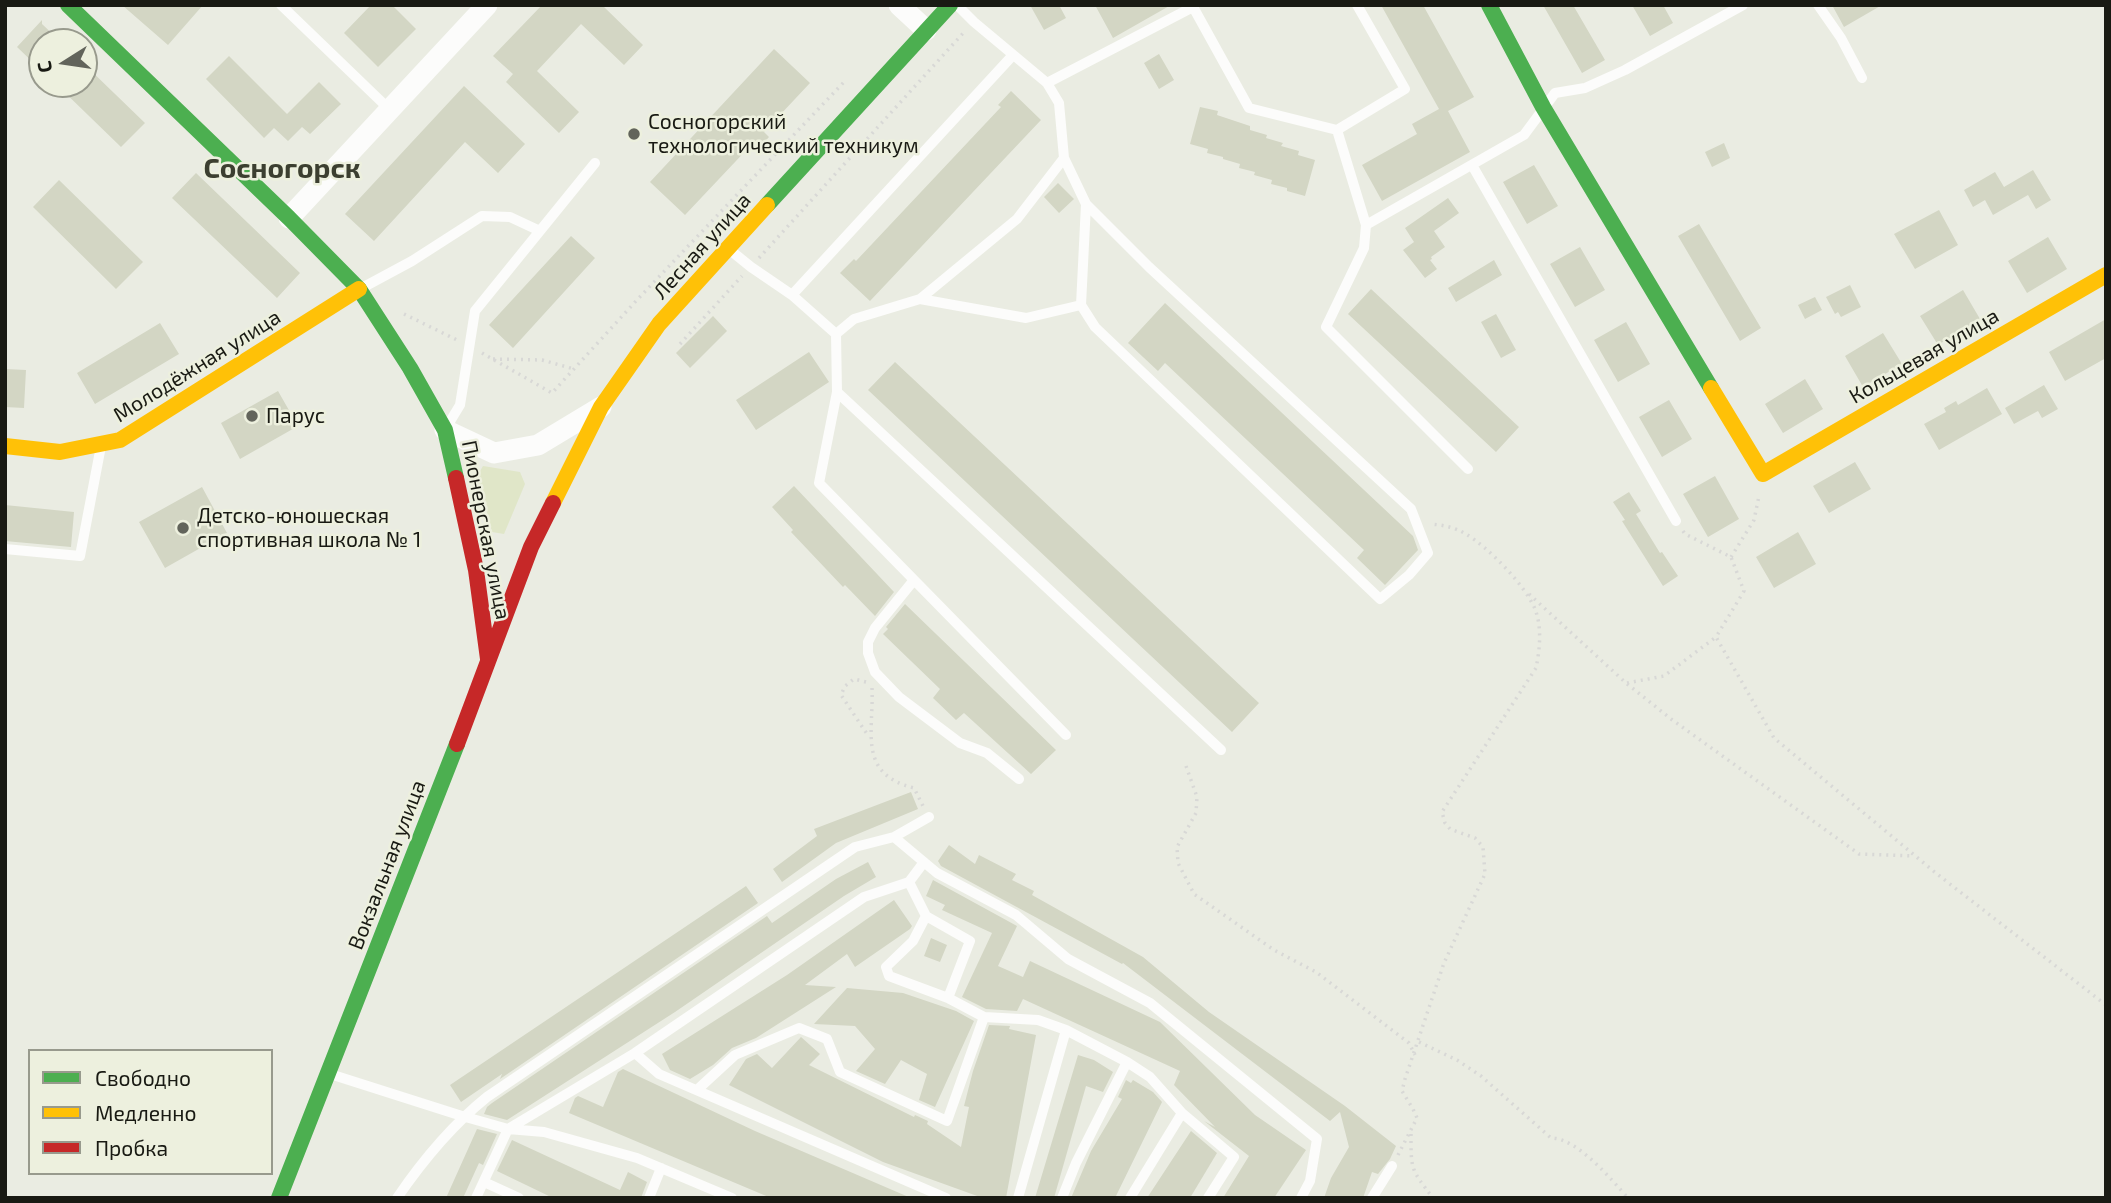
<!DOCTYPE html>
<html>
<head>
<meta charset="utf-8">
<style>
  body { margin:0 }
  #map { position:relative; width:2111px; height:1203px; overflow:hidden; background:#eaece2; font-family:"Exo 2",sans-serif }
  canvas { display:block }
  .frame { position:absolute; inset:0; border:7px solid #191a13; pointer-events:none }
  .legend { position:absolute; left:28px; top:1049px; width:245px; height:126px; box-sizing:border-box; background:#edf0de; border:2px solid #989a8d; margin:0; padding:9px 12px; list-style:none; font-size:21px; color:#191a13 }
  .legend li { display:flex; align-items:center; gap:14px; height:35px }
  .legend b { width:35px; border:2px solid #989a8d }
  .north { position:absolute; left:28px; top:28px; width:70px; height:70px; box-sizing:border-box; background:#edf0de; border:2px solid #989a8d; border-radius:50%; rotate:258deg; font-size:19px; font-weight:700; line-height:28px; text-align:center; color:#191a13 }
  .north::after { content:''; display:block; margin:auto; width:24px; height:32px; background:#62645b; clip-path:polygon(50% 0,100% 100%,50% 72%,0 100%) }
</style>
</head>
<body>
<div id="map">
<canvas width="2111" height="1203"></canvas>
<div class="frame"></div>
<ul class="legend">
<li><b style="height:9px;background:#4caf50"></b>Свободно</li>
<li><b style="height:9px;background:#ffc107"></b>Медленно</li>
<li><b style="height:9px;background:#c62828"></b>Пробка</li>
</ul>
<div class="north">С</div>
</div>
<script>
const ctx = document.querySelector('canvas').getContext('2d');
ctx.lineJoin = 'round';
function fill(path, color) { ctx.fillStyle = color; ctx.fill(path, 'evenodd'); }
function trace(path, color, width, dash) { ctx.strokeStyle = color; ctx.lineWidth = width; ctx.lineCap = dash ? 'butt' : 'round'; ctx.setLineDash(dash || []); ctx.stroke(path); }
function label(font, color, halo, rows, align = 'center') {
  ctx.font = font + ' "Exo 2",sans-serif'; ctx.lineWidth = 5; ctx.setLineDash([]); ctx.textBaseline = 'middle'; ctx.strokeStyle = halo; ctx.fillStyle = color; for (const [text, x, y, turn = 0] of rows) {
    ctx.save(); ctx.translate(x, y); ctx.rotate((+turn || 0) * Math.PI / 180); ctx.textAlign = isNaN(turn) ? turn : align; if (halo) ctx.strokeText(text, 0, 0); ctx.fillText(text, 0, 0); ctx.restore();
  }
}
fill(new Path2D(`
  M483,466L520,472L525,484L504,534L492,532L477,476Z`), '#e0e6c8');
fill(new Path2D(`
  M122,5H203L168,45Z
  M371,5H392L416,29L378,67L344,33Z
  M542,5H602L643,45L624,65L581,24L537,71L579,112L559,133L506,82L513,74L493,56Z
  M1030,5H1059L1066,18L1044,30Z
  M1095,5H1171L1113,38Z
  M1381,5H1423L1474,97L1448,111L1470,152L1382,201L1362,165L1417,134L1412,124L1439,109Z
  M1543,5H1573L1605,60L1582,73Z
  M1632,5H1663L1673,23L1650,36Z
  M1832,5H1882L1844,27Z
  M42,20V24L61,42H42V71L17,47Z
  M774,49L810,83L764,132L769,137L758,149L752,144L685,215L650,182Z
  M1159,54L1174,80L1159,89L1144,63Z
  M229,56L287,114L319,82L341,104L310,134L302,127L288,141L274,128L264,138L206,79Z
  M84,64L145,123L121,147L56,84H84Z
  M464,86L525,144L498,173L465,142L374,241L345,214Z
  M1011,91L1041,120L870,301L840,273L854,259L856,261L1001,107L998,105Z
  M1200,107L1218,111L1217,115L1250,126V130L1267,135L1266,138L1283,143L1281,146L1299,151L1298,155L1315,160L1305,196L1287,191V188L1271,184L1272,180L1254,175L1255,172L1239,168L1240,164L1223,159V157L1207,153L1208,149L1190,144Z
  M1724,143L1730,158L1712,167L1705,152Z
  M1534,165L1558,206L1527,224L1503,182Z
  M2033,170L2051,200L2036,209L2028,195L1993,215L1985,200L1973,207L1964,190L1995,172L2004,187Z
  M196,173L300,273L277,298L172,198Z
  M59,180L143,262L116,289L33,207Z
  M1058,183L1074,199L1059,213L1044,197Z
  M1448,198L1459,213L1434,231L1445,247L1431,257L1432,259L1430,260L1437,269L1425,278L1403,250L1414,242L1405,228Z
  M1939,210L1958,245L1915,269L1894,234Z
  M1699,224L1761,328L1740,341L1678,236Z
  M571,236L595,258L513,348L489,325Z
  M2048,237L2067,269L2027,293L2008,261Z
  M1580,247L1605,290L1575,307L1550,264Z
  M1494,260L1502,275L1456,302L1448,288Z
  M1850,285L1861,307L1841,317L1838,312L1835,314L1826,297Z
  M1371,289L1519,427L1496,452L1348,314Z
  M1963,290L1980,319L1938,345L1920,316Z
  M1815,297L1822,310L1805,319L1798,305Z
  M1165,303L1413,536L1418,550L1385,585L1357,558L1364,550L1165,363L1158,371L1128,343Z
  M1496,314L1516,350L1501,358L1481,322Z
  M713,316L727,331L690,368L676,353Z
  M2106,319V358L2065,381L2049,352Z
  M1626,322L1650,364L1618,382L1594,340Z
  M160,323L179,354L95,404L77,373Z
  M1883,333L1902,364L1863,387L1845,356Z
  M809,352L829,382L756,430L736,400Z
  M895,362L1259,703L1232,732L868,390Z
  M5,369L26,370L24,408L5,407Z
  M1805,379L1823,409L1783,433L1765,404Z
  M2044,385L2058,409L2042,418L2038,411L2014,424L2005,408Z
  M1987,388L2002,414L1939,450L1924,424L1946,412L1944,408L1956,401L1958,405Z
  M278,391L298,426L240,459L221,423Z
  M1669,400L1692,439L1662,457L1639,417Z
  M1855,462L1871,489L1829,513L1813,486Z
  M1715,476L1739,519L1708,537L1683,494Z
  M794,486L894,592L875,616L845,585L843,587L791,532L793,530L772,507Z
  M202,487L227,533L165,568L139,522Z
  M1629,492L1641,511L1636,514L1660,553L1662,552L1678,576L1663,586L1622,521L1625,520L1613,502Z
  M5,505L74,512L71,547L5,541Z
  M1798,532L1816,564L1774,588L1756,557Z
  M905,604L1056,750L1031,774L964,713L956,720L933,698L940,689L883,634L888,629L886,627Z
  M911,792L918,809L836,843L782,882L773,869L817,836L814,829Z
  M949,845L975,864L979,855L1016,874L1012,880L1034,891L1032,895L1143,957L1209,1012L1345,1106L1396,1146L1390,1159L1378,1174L1372,1172L1363,1198H1324L1331,1178L1349,1147L1340,1112L1330,1121L1123,963L1122,964L941,866L938,861Z
  M868,862L876,877L844,896L675,1012L507,1120L484,1114L487,1107L492,1103L767,916L772,923L836,879Z
  M933,880L1017,926L998,966L1023,977L1030,961L1160,1022L1255,1115L1306,1150L1274,1198H1223L1249,1156L1204,1121L1215,1127L1174,1085L1180,1071L1023,999L1017,1011L986,1009L962,997L992,933L942,910L945,905L926,896Z
  M746,886L758,903L500,1079L502,1074L461,1102L450,1085Z
  M894,900L912,926L910,929L855,967L847,954L805,985L836,987L756,1038L732,1048L713,1065L690,1079L670,1070L662,1054L787,975Z
  M931,938L947,945L940,962L924,956Z
  M847,988L903,993L956,1011L974,1021L935,1107L919,1100L927,1074L901,1060L885,1084L856,1071L875,1049L855,1026L814,1024Z
  M989,1025L1010,1026L1009,1029L1036,1035L1006,1198L980,1197L883,1162L729,1085L746,1059L757,1054L772,1068L801,1037L820,1054L809,1065L914,1117L915,1115L928,1121L927,1124L961,1147L969,1107L964,1106L973,1071Z
  M1078,1055L1094,1060L1113,1072L1103,1092L1086,1086L1054,1198H1035Z
  M623,1069L755,1131L911,1198H771L569,1113L575,1098L578,1096L603,1107L618,1072Z
  M1126,1080L1131,1083L1133,1080L1153,1092L1162,1102L1115,1198H1071L1091,1151L1122,1099L1118,1097Z
  M477,1129L497,1134L483,1165L479,1163L463,1198H446Z
  M1191,1131L1217,1153L1190,1198H1147Z
  M512,1140L620,1190L628,1172L647,1182L641,1198H553L497,1171Z`), '#d3d6c4');
trace(new Path2D(`
  M759,258L966,30
  M404,314L457,340
  M680,344L742,276
  M482,353L552,393L636,301L844,82
  M493,359L542,360L574,369
  M1683,531L1685,534L1731,557L1744,591L1716,637L1774,738L1937,874L2106,1005
  M1731,557L1754,520L1759,496
  M1529,594L1626,683L1671,719L1859,854L1914,856
  M866,682L854,679L845,686L841,695L869,737
  M1627,683L1664,676L1716,637
  M872,688C874,732 857,774 914,788L923,806
  M1186,766L1197,797L1196,813L1177,847L1178,863L1194,894L1274,950L1316,972L1409,1043L1415,1055
  M1419,1042L1457,1060L1481,1076L1551,1138C1577,1138 1611,1179 1628,1198
  M1411,1134C1411,1171 1411,1169 1433,1198
  M1398,1155L1417,1118L1413,1109L1402,1091L1405,1079L1444,963L1485,874L1483,847L1475,838L1450,829L1445,823L1442,812L1536,668C1540,649 1542,627 1535,609C1525,585 1488,547 1466,534C1454,527 1443,525 1430,524`), '#d8d8d6', 3.5, [2, 5]);
trace(new Path2D(`
  M281,5L390,110
  M957,5L974,22L1047,83L1059,103L1064,158L1086,204L1081,305L1095,327L1380,599L1409,575L1428,553L1411,509L1149,267L1086,204
  M1192,5L1249,108L1337,130L1366,225L1364,248L1326,327L1468,469
  M1818,5L1841,38L1862,78
  M1047,83L1193,7
  M1337,130L1405,89L1357,5
  M1472,165L1676,521
  M1366,225L1524,135L1555,93L1585,88L1625,70L1743,5
  M730,250L751,267L792,295L836,334L837,392L1221,750
  M360,289L412,261L482,216L510,217L540,231
  M792,295L1013,55
  M920,299L1026,318L1081,305
  M836,334L854,319L920,299L1017,219L1064,158
  M837,392L819,483L1066,735
  M446,428L460,405L475,311L595,163
  M5,549L80,556L101,446
  M914,580L875,628L868,642V653L875,672L899,697L960,743L987,753L1019,779
  M894,837L937,873L1016,915L1068,959L1150,1003L1317,1139L1310,1181L1301,1198
  M909,882L926,916L913,941L886,967L889,976L948,998L984,1017L1038,1020L1066,1030L1127,1062L1150,1077L1182,1113L1234,1157L1208,1198
  M926,916L970,941L948,998
  M635,1053L659,1074L946,1198
  M330,1074L462,1116L508,1129L544,1132L637,1158L732,1198
  M697,1090L735,1055L799,1028L827,1039L840,1072L947,1121L984,1017
  M484,1182L519,1198
  M397,1198C423,1160 451,1126 487,1097L855,847L894,837L929,817
  M476,1198L508,1129L635,1053L864,897L909,882L924,862
  M649,1198L661,1168
  M1018,1198L1066,1030
  M1062,1198L1076,1163L1127,1062
  M1130,1198L1182,1113
  M1372,1198L1392,1166`), '#fcfcfb', 10);
trace(new Path2D(`
  M899,5L926,30
  M289,218L487,5
  M445,430L494,453L538,445L601,407`), '#fcfcfb', 21);
trace(new Path2D(`
  M68,5L289,218L359,289L410,368L445,430L456,478
  M1489,5L1543,107L1711,388
  M767,205L950,5
  M279,1198L457,744`), '#4caf50', 16);
trace(new Path2D(`
  M1711,388L1763,474L2106,275
  M5,446L60,452L120,440L359,289
  M553,503L601,407L659,324L767,205`), '#ffc107', 16);
trace(new Path2D(`
  M456,478L476,570L488,659
  M457,744L531,547L553,503`), '#c62828', 16);
for (const [x, y, r, color] of [
  [634,134,7,"#62645b"],
  [252,416,7,"#62645b"],
  [183,528,7,"#62645b"]
]) { const dot = new Path2D(); dot.arc(x, y, r, 0, 2 * Math.PI); ctx.fillStyle = color; ctx.fill(dot); trace(dot, '#edf0de', 2.5); }
label('21px', '#191a13', '#edf0de', [
  ["Сосногорский",648,122],
  ["технологический техникум",648,146],
  ["Парус",266,416],
  ["Детско-юношеская",197,516],
  ["спортивная школа № 1",197,540]
], 'left');
label('21px', '#191a13', '#edf0de', [
  ["Лесная улица",702,246,-48],
  ["Кольцевая улица",1924,356,-30],
  ["Молодёжная улица",197,366,-32],
  ["Пионерская улица",486,530,79],
  ["Вокзальная улица",387,865,-69]
]);
label('bold 28px', '#3c3f30', '#edf0de', [
  ["Сосногорск",282,169]
]);
</script>
</body>
</html>
